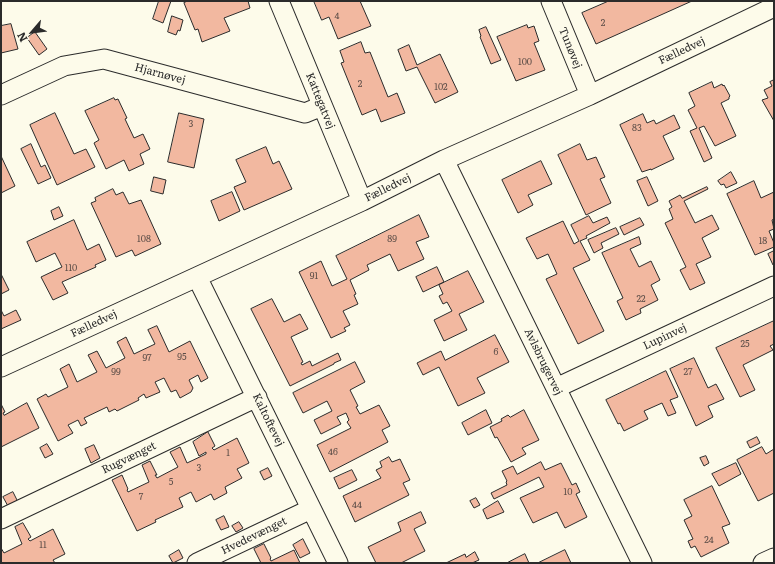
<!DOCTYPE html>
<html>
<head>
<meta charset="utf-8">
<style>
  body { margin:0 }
  #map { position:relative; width:775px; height:564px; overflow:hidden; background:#fdfbea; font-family:Literata,serif }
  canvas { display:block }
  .frame { position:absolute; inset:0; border:2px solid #2b2b2b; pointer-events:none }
  .north { position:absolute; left:12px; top:12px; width:40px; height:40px; -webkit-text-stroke:3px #fdfbea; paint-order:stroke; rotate:242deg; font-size:11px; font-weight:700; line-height:16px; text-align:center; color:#2b2b2b }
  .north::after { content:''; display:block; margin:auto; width:14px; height:18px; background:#2b2b2b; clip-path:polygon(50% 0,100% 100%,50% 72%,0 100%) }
</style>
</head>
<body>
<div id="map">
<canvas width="775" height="564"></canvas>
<div class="frame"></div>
<div class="north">N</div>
</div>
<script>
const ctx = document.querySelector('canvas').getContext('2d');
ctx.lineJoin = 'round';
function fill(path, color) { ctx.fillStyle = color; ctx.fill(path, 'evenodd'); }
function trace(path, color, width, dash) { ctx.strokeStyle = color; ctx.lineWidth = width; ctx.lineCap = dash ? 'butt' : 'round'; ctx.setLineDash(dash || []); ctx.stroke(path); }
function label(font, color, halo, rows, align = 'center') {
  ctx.font = font + ' Literata,serif'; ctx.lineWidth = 3; ctx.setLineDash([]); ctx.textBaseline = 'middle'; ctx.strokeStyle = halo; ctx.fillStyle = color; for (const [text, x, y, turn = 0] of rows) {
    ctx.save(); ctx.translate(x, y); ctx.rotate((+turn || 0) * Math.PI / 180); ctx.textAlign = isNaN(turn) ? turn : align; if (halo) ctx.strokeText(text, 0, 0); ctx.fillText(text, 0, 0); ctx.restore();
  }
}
const building = new Path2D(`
  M159,1H171L163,23L153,19Z
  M188,1H248L250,8L224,18L230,31L202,42L198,29L195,30L184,3Z
  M314,1H360L371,26L338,39L329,17L322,20Z
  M609,1H692L596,44L582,13Z
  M172,16L183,20L180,31L178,30L176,35L168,32Z
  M11,24L18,49L1,53V26Z
  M527,25L528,28L534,26L539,41L534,43L545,70L516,81L497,37Z
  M486,27L501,60L491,64L480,37L481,36L479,30Z
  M35,32L47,49L39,55L27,38Z
  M361,42L365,53L370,52L388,97L397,93L405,113L381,122L376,109L362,115L341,63L344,62L340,51Z
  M409,45L417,65L440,54L458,92L435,103L417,67L406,71L398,50Z
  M774,80V121L762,100L768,98L764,90L772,86L770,82Z
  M712,82L714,88L722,84L723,86L724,85L730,96L729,97V99L721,103L736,136L715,146L704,126L699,128L712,158L704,162L690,131L697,128L688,110L695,106L689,93Z
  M114,98L115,100L118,99L127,118L125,119L134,138L143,134L150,149L140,154L144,164L129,171L124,160L106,169L94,143L99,140L85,111Z
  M55,113L74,154L86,149L95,167L57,185L30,125Z
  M179,113L204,119L194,168L168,162Z
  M643,114L647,123L654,120L656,124L674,115L680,128L663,136L674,159L651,170V169L642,172L620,125Z
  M31,144L41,167L45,165L51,178L38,184L21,149Z
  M580,144L587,160L596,157L605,177L600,179L611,203L586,215L558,155Z
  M266,147L273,164L279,161L292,189L244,210L234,187L246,182L236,160Z
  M1,156L15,186L1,193Z
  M541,161L552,184L528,195L533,205L518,213L502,180Z
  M731,172L737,183L726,188L724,184L721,185L718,181Z
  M154,177L166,180L163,194L151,191Z
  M647,177L658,201L648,206L637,181Z
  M754,181L761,198L774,192V219L772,220L774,229L769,231L774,243V247L755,255L727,194Z
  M707,187L708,189L684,201L695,223L712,215L719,229L702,238L711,257L696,264L705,283L690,290L680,270L686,267L665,223L673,219L669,209L672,207L669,201L680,195L682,198Z
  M113,189L116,195L123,192L129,204L141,200L161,244L135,256L132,250L116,257L91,203L96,201L95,198Z
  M232,192L240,211L219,221L211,201Z
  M59,207L63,216L54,220L51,211Z
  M419,215L429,237L416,242L424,259L398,271L390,254L367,265L369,270L350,280L356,294L354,295L358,304L343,311L350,325L344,328L346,331L331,338L299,272L321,261L332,286L347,279L336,256Z
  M589,216L593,223L607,217L610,223L586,236L587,238L580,241L590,260L573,268L604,331L578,344L546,279L557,274L548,254L537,259L526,238L563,221L574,244L579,241L571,225Z
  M640,218L644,225L624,235L620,227Z
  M74,220L87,250L99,244L106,260L95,265L96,267L62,282L68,293L53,300L41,277L62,267L55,253L36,262L27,242Z
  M616,228L619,234L601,243L603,248L594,253L588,240Z
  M639,237L641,244L630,249L639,267L651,261L660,280L651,285L658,300L640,309L641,313L626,320L617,301L623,298L602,253Z
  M774,251V264L773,265L768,254Z
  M437,267L444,282L423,292L416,277Z
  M468,271L484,302L459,314L467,330L444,341L434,320L452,311L447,302L443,304L439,296L443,294L439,285Z
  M1,274L9,290L1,294Z
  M272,299L284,322L300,314L308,329L291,337L303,362L301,363L302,365L310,361L312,366L338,353L341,360L334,363V364L290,386L251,309Z
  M1,310L4,316L16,310L21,320L1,329Z
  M774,321V344L770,346L773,350L743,365L755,390L740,397L716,348Z
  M157,326L169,352L190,341L208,378L201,382L198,375L189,380L193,388L191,392L180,398L176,390L171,392L164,378L155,382L160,392L146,398L144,394L138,398L139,400L117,411L115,409L109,412L107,407L84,418L87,423L81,426L78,420L68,425L73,433L58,441L37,399L46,394L48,397L68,387L60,369L69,364L77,382L97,372L88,355L97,351L106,368L125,358L117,342L126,337L134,354L155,344L148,330Z
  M495,335L509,362L477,378L485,393L458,406L439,367L423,375L417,363L441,351L445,360Z
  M694,358L708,388L716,384L724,399L708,406L713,417L696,426L670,369Z
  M355,362L365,382L350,390L358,406L356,407L360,414L379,405L390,426L382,430L388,442L330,472L317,445L351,428L347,422L349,420L346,413L337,417L341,424L321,434L314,420L332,411L327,401L303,413L293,393Z
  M666,371L678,397L670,400L676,413L668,416L662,403L644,411L648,419L624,431L620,423L618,424L606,400Z
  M27,403L39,428L1,447V404L5,412L3,413L4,415Z
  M486,410L492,423L468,435L462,423Z
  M524,410L539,440L522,448L526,454L511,462L497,437L495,438L490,427L502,421L501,419L508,415L510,417Z
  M208,432L215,446L212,448L214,450L237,438L249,463L237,469L242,478L225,487L227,493L214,500L211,494L196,502L191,492L179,498L183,507L155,520L156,522L137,531L112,480L122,475L128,489L127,490L128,492L149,482L142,465L150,461L157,475H155L157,478L178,467L170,452L180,447L187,463L206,454V452L199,456L193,442Z
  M757,437L760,443L750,448L747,442Z
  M47,444L53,454L45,458L40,448Z
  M94,445L100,458L91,463L85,449Z
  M762,447L766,454L774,449V493L758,501L737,460Z
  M706,456L709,463L704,466L700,458Z
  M389,457L392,462L400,459L410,480L403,483L409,495L355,522L343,496L381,478L376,470L382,467L380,462Z
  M541,462L545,470L561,463L572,485L576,483L580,492L576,494L587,517L565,528L557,512L533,523L520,498L544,487L539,477L494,499L491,493L507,485L506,482L507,481L502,471L513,466L517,474Z
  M736,463L741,474L719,486L712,474Z
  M268,468L272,476L264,480L260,472Z
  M352,470L357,480L339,489L334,478Z
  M712,486L730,524L722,527L729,543L701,557L695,546L691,548L688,541L693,539L684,520L692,516L684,500Z
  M13,492L19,504L9,508L3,497Z
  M476,498L480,505L474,508L470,501Z
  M498,501L504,512L487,519L483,510Z
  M421,512L426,523L414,529L425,551L401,563H376L368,547L401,531L398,523Z
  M224,516L229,527L221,530L216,520Z
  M239,522L243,528L236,532L232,526Z
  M23,523L31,537L28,539L30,541L53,529L65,554L53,560L55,563H1V548L4,553L22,544L15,527Z
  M303,539L310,553L300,558L293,545Z
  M264,544L271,558L270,559L271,561L294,550L300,563H261L254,549Z
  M179,550L183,558L173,563L169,556Z
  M565,550L571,563H538Z
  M475,552L479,560L472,563H446L465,554L466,557Z
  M525,554L529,563H507Z`);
fill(building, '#f2b8a0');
trace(building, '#2b2b2b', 1);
const minor = new Path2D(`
  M279,1L362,201
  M551,1L590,95
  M1,95L64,66L104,59L305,113L322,106
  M444,160L642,563
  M197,277L338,563
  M1,367L362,201L444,160L590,95L774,7
  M556,388L774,286
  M1,519L257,397
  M197,563L311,509
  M763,563L774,558`);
trace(minor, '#2b2b2b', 21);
trace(minor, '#fdfbea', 19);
label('9px', '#5d4e48', null, [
  ["4",337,16],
  ["2",603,23],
  ["100",525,62],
  ["2",360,84],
  ["102",441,87],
  ["3",191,124],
  ["83",637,128],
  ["108",144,239],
  ["89",392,239],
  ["18",763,241],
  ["110",71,268],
  ["91",314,276],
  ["22",641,299],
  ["25",745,344],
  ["6",496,352],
  ["95",182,357],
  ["97",147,358],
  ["99",116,372],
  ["27",688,372],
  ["46",333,452],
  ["1",228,453],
  ["3",199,468],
  ["5",171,482],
  ["10",568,492],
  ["7",141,497],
  ["44",357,505],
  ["24",709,540],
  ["11",43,545]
]);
label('11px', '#2b2b2b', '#fdfbea', [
  ["Tunøvej",570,48,68],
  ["Fælledvej",682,51,-25],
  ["Hjarnøvej",160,74,15],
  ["Kattegatvej",320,101,68],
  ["Fælledvej",388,188,-26],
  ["Fælledvej",94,324,-25],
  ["Lupinvej",665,337,-25],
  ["Avlsbrugervej",543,362,64],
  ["Kaltoftevej",268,420,64],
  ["Rugvænget",129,458,-26],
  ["Hvedevænget",254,536,-26]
]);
</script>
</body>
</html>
